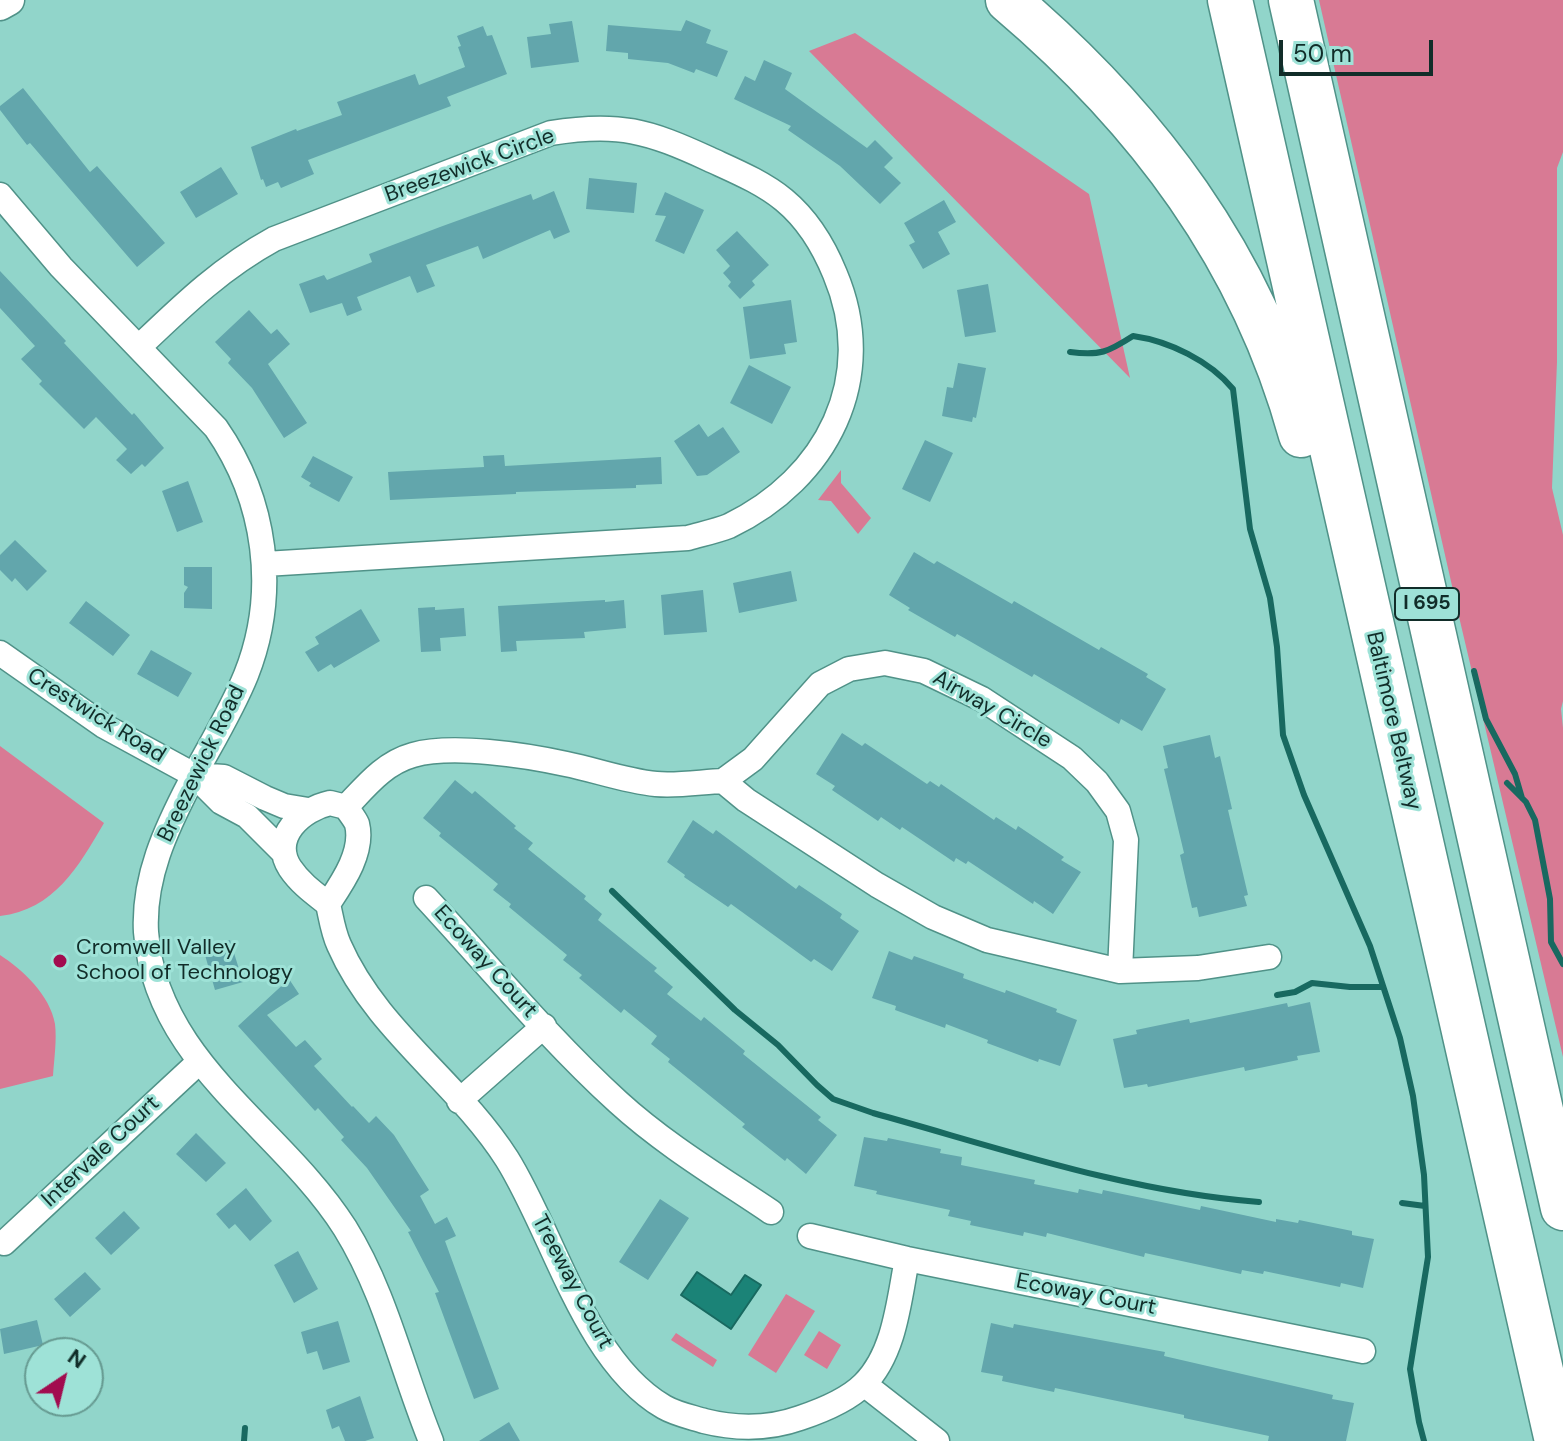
<!DOCTYPE html>
<html>
<head>
<meta charset="utf-8">
<style>
  body { margin:0 }
  #map { position:relative; width:1563px; height:1441px; overflow:hidden; background:#91d5ca; font-family:"DM Sans",sans-serif }
  canvas { display:block }
  .north { position:absolute; left:24px; top:1337px; width:80px; height:80px; box-sizing:border-box; background:#9ee2d7; border:2px solid #669a91; border-radius:50%; rotate:35deg; font-size:22px; font-weight:700; line-height:32px; text-align:center; color:#112d29 }
  .north::after { content:''; display:block; margin:auto; width:28px; height:36px; background:#a20c4f; clip-path:polygon(50% 0,100% 100%,50% 72%,0 100%) }
  .scale { position:absolute; left:1279px; top:40px; width:154px; height:36px; box-sizing:border-box; border:4px solid #112d29; border-top:0; padding-left:10px; font-size:24px; line-height:28px; white-space:nowrap; color:#112d29; -webkit-text-stroke:6px #9ee2d7; paint-order:stroke }
</style>
</head>
<body>
<div id="map">
<canvas width="1563" height="1441"></canvas>
<div class="north">N</div>
<div class="scale">50 m</div>
</div>
<script>
const ctx = document.querySelector('canvas').getContext('2d');
ctx.lineJoin = 'round';
function fill(path, color) { ctx.fillStyle = color; ctx.fill(path, 'evenodd'); }
function trace(path, color, width, dash) { ctx.strokeStyle = color; ctx.lineWidth = width; ctx.lineCap = dash ? 'butt' : 'round'; ctx.setLineDash(dash || []); ctx.stroke(path); }
function label(font, color, halo, rows, align = 'center') {
  ctx.font = font + ' "DM Sans",sans-serif'; ctx.lineWidth = 6; ctx.setLineDash([]); ctx.textBaseline = 'middle'; ctx.strokeStyle = halo; ctx.fillStyle = color; for (const [text, x, y, turn = 0] of rows) {
    ctx.save(); ctx.translate(x, y); ctx.rotate((+turn || 0) * Math.PI / 180); ctx.textAlign = isNaN(turn) ? turn : align; if (halo) ctx.strokeText(text, 0, 0); ctx.fillText(text, 0, 0); ctx.restore();
  }
}
fill(new Path2D(`
  M1319,0H1563V152L1557,168V362L1552,488L1563,535V701L1561,709L1563,728V1057L1460,621Z
  M855,33L1089,194L1130,378L809,51Z
  M841,470V483L871,518L858,534L831,501L818,500Z
  M0,746L104,823C79,866 54,910 0,916Z
  M0,955C23,970 50,995 55,1024C57,1040 54,1060 53,1076L0,1089Z
  M786,1294L815,1311L776,1373L748,1355Z
  M819,1331L841,1345L827,1369L804,1355Z
  M676,1333L717,1360L713,1367L671,1340Z`), '#d87a94');
const water = new Path2D(`
  M697,1272L731,1295L745,1275L761,1285L731,1329L681,1295Z`);
fill(water, '#1b8377');
trace(water, '#186960', 2);
trace(new Path2D(`
  M1070,352C1100,356 1108,352 1133,336C1169,341 1210,361 1233,389L1250,529L1270,598L1277,647L1283,735L1304,795L1370,946L1400,1038L1413,1096L1424,1175L1428,1257L1410,1369L1419,1422L1424,1441
  M1474,671L1486,719L1515,774L1522,798
  M1507,783L1526,802L1535,820L1550,899L1551,942L1563,964
  M612,891L735,1010L778,1045L817,1085L833,1099L873,1113C1000,1148 1127,1192 1259,1202
  M1277,995L1295,992L1312,983L1350,987H1383
  M1402,1203L1425,1206
  M244,1441L245,1428`), '#186960', 6);
fill(new Path2D(`
  M686,20L711,30L706,43L728,51L717,77L696,69L694,73L668,63L628,59V53L606,51L608,25L681,31Z
  M572,21L579,62L531,68L527,37L551,34L549,24Z
  M483,26L487,36L492,35L507,74L447,97L451,106L308,160L314,174L281,188L278,182L266,187L263,179L261,180L251,147L296,129L297,131L342,115L337,102L415,74L419,85L465,67L458,47L461,46L457,36Z
  M764,60L792,73L785,89L867,148L875,140L893,158L884,167L901,183L880,204L840,166L788,130L791,126L734,99L745,76L755,81Z
  M23,88L90,172L97,166L165,243L137,267L30,143L27,145L0,110V106Z
  M221,167L238,194L196,218L180,192Z
  M589,178L637,183L634,213L586,209Z
  M554,191L570,232L554,239L550,230L483,259L478,246L426,265L435,286L417,293L410,276L357,297L362,310L347,316L342,303L310,313L299,284L324,275L327,280L372,262L369,254L440,227L531,194L533,200Z
  M665,192L704,210L684,254L655,241L666,216L655,215Z
  M944,200L956,222L938,232L950,254L923,269L909,245L915,242L904,223Z
  M737,231L769,265L752,281L755,285L740,299L728,286L731,282L723,273L730,266L716,250Z
  M0,271L66,341L64,343L132,415L134,413L164,448L145,467L142,464L131,474L116,460L127,449L96,417L84,429L39,384L42,381L21,359L35,346L0,308Z
  M988,284L996,332L965,337L957,290Z
  M791,300L797,342L784,344L786,354L750,359L743,307Z
  M249,310L271,334L277,329L290,344L268,364L307,423L284,438L252,388L228,363L231,359L215,342Z
  M958,363L986,368L976,418L973,417L972,422L942,416L947,387L953,388Z
  M749,365L791,387L772,424L730,403Z
  M699,424L708,437L723,427L740,452L707,475L697,476L674,441Z
  M925,440L953,453L930,502L902,489Z
  M504,455L505,466L661,457L662,484L636,485V488L516,492V494L390,500L388,472L484,467L483,456Z
  M313,456L353,477L339,502L309,486L311,483L301,477Z
  M188,481L203,522L177,532L162,491Z
  M15,540L47,571L27,591L15,578L12,582L0,570V555Z
  M914,552L934,564L937,561L1012,604L1014,601L1099,650L1101,647L1148,674L1146,677L1166,689L1142,731L1121,719L1119,724L1034,674L1032,677L966,639L957,634L955,637L908,610L910,608L889,595Z
  M184,567H212V609L184,608V593L188,587L184,585Z
  M791,571L797,601L739,613L733,583Z
  M703,590L707,632L664,635L661,595Z
  M605,600V602L624,600L626,628L584,632L585,638L516,641L517,651L501,652L498,606Z
  M86,601L130,635L113,656L69,623Z
  M435,607V610L464,608L466,636L440,638L441,651L421,652L418,608Z
  M361,609L380,641L334,668L331,664L318,672L305,652L319,644L315,637Z
  M151,650L192,673L178,697L137,674Z
  M842,733L862,746L865,743L927,784L930,781L939,787L941,784L994,820L996,817L1016,830L1018,826L1064,857L1061,860L1081,872L1053,914L1034,901L1033,904L968,861L966,864L956,858L954,862L902,827L900,830L881,817L878,821L832,790L835,786L816,774Z
  M1210,735L1215,758L1220,756L1232,809L1228,810L1248,895L1244,896L1247,906L1199,917L1197,907L1192,908L1180,855L1184,853L1164,769L1168,768L1163,746Z
  M455,780L472,794L475,791L516,826L514,828L533,843L528,849L586,896L584,899L602,914L598,920L657,968L654,971L673,987L667,994L701,1021L704,1017L745,1051L743,1054L821,1117L818,1120L837,1135L806,1174L787,1158L785,1161L742,1127L745,1124L668,1062L670,1059L651,1044L657,1036L624,1009L621,1013L579,978L582,975L563,960L567,955L509,907L511,904L493,890L498,884L439,836L441,833L423,818Z
  M693,820L713,834L716,830L796,889L799,885L842,914L840,918L859,931L832,971L814,959L811,962L731,904L728,907L684,877L685,875L667,862Z
  M230,940L243,982L215,990L203,948Z
  M889,951L912,960L914,956L964,974L963,978L1005,993L1006,990L1057,1009L1056,1012L1077,1020L1060,1066L1039,1059L1038,1062L987,1043L988,1040L946,1024L945,1028L895,1010L896,1006L872,998Z
  M289,979L299,994L267,1015L296,1047L305,1040L322,1059L314,1066L352,1107L353,1106L369,1123L376,1116L394,1135L429,1190L420,1196L435,1224L447,1217L456,1236L445,1241L499,1389L474,1399L435,1293L439,1292L408,1232L411,1231L367,1168L341,1140L344,1137L318,1108L315,1111L238,1026Z
  M1310,1002L1320,1052L1297,1056L1298,1060L1245,1071L1244,1067L1148,1087L1147,1084L1124,1088L1113,1039L1137,1034L1136,1030L1189,1019L1190,1023L1287,1003L1288,1007Z
  M196,1133L226,1163L206,1182L176,1154Z
  M864,1137L887,1141L888,1138L941,1149L940,1153L962,1157L961,1165L1035,1180L1034,1184L1078,1193L1079,1189L1102,1194L1103,1190L1200,1210L1201,1206L1276,1222V1219L1298,1223L1299,1220L1352,1231V1235L1374,1239L1363,1288L1341,1283L1340,1287L1264,1271L1263,1274L1242,1270L1241,1274L1145,1253L1144,1257L1047,1233L1046,1237L1024,1232L1023,1236L970,1225L971,1221L948,1216L950,1210L876,1194L877,1191L854,1186Z
  M246,1188L272,1221L250,1241L235,1224L229,1229L216,1214Z
  M660,1199L689,1218L648,1280L619,1262Z
  M124,1211L140,1228L111,1255L95,1238Z
  M298,1251L318,1289L294,1303L274,1265Z
  M85,1272L101,1289L70,1317L54,1299Z
  M37,1320L43,1345L4,1354L0,1329Z
  M338,1321L350,1362L323,1370L317,1351L307,1354L301,1332Z
  M991,1323L1013,1328L1014,1324L1165,1352L1164,1356L1333,1395L1332,1399L1354,1403L1346,1441H1268L1269,1436L1184,1418V1415L1055,1388L1054,1392L1002,1381L1003,1376L981,1372Z
  M360,1396L374,1438L365,1441H345L339,1426L332,1429L326,1410Z
  M509,1422L520,1441H479Z`), '#62a6ac');
const minor = new Path2D(`
  M0,195L61,267L216,428C266,500 279,592 246,675C231,712 209,747 190,783C166,829 143,878 146,932C156,1063 281,1127 345,1228C386,1294 402,1370 431,1441
  M139,347C183,305 221,268 274,239L551,133C619,122 648,131 709,159C735,171 762,182 784,200C807,219 824,247 835,274C879,378 827,479 729,526C716,531 702,534 688,538L265,564
  M0,653L104,726L194,775L221,802L247,816L284,853
  M194,775L224,777L265,798L284,806L308,810
  M723,781L753,759L820,684L849,669L885,663L924,671L982,699L1072,758L1097,782L1118,811L1126,840L1120,971
  M330,803L346,807C349,812 355,819 357,824C364,852 342,883 328,904C314,893 300,883 290,868C270,837 302,809 330,803Z
  M346,807C366,786 384,763 413,755C452,744 525,755 566,764C596,770 625,781 656,784C677,786 701,782 723,781L746,800L877,885L933,917L987,940L1120,971L1198,968L1269,957
  M426,898C489,966 549,1039 618,1102C664,1144 719,1177 771,1212
  M328,904C331,917 333,932 339,945C376,1030 458,1082 507,1159C554,1234 585,1361 664,1407C676,1414 691,1417 704,1421C736,1429 769,1429 800,1418C821,1411 847,1401 864,1384C895,1353 899,1300 907,1259
  M459,1101L544,1026
  M810,1236L907,1259L1363,1351
  M4,1243L199,1062
  M864,1384L937,1441`);
const tertiary = new Path2D(`
  M0,5L9,0`);
const motorway = new Path2D(`
  M1008,0C1147,118 1252,257 1301,435
  M1230,0L1557,1441
  M1291,0L1563,1208`);
trace(minor, '#509288', 27);
trace(tertiary, '#509288', 33);
trace(motorway, '#509288', 47);
trace(minor, '#fff', 24);
trace(tertiary, '#fff', 30);
trace(motorway, '#fff', 44);
for (const [x, y, r, color] of [
  [60,961,8,"#a20c4f"]
]) { const dot = new Path2D(); dot.arc(x, y, r, 0, 2 * Math.PI); ctx.fillStyle = color; ctx.fill(dot); trace(dot, '#9ee2d7', 3); }
for (const [x, y, w] of [
  [1427,604,64]
]) { const box = new Path2D(); box.roundRect(x - w / 2, y - 16, w, 32, 6); ctx.fillStyle = '#9ee2d7'; ctx.fill(box); trace(box, '#112d29', 2); }
label('bold 20px', '#112d29', null, [
  ["I 695",1427,604]
]);
label('22px', '#112d29', '#9ee2d7', [
  ["Breezewick Circle",470,166,-20],
  ["Airway Circle",992,710,30],
  ["Crestwick Road",96,716,32],
  ["Baltimore Beltway",1393,721,77],
  ["Breezewick Road",202,764,-64],
  ["Ecoway Court",485,962,48],
  ["Intervale Court",101,1152,-43],
  ["Treeway Court",572,1282,62],
  ["Ecoway Court",1086,1295,11]
]);
label('22px', '#112d29', '#9ee2d7', [
  ["Cromwell Valley",76,948],
  ["School of Technology",76,973]
], 'left');
</script>
</body>
</html>
